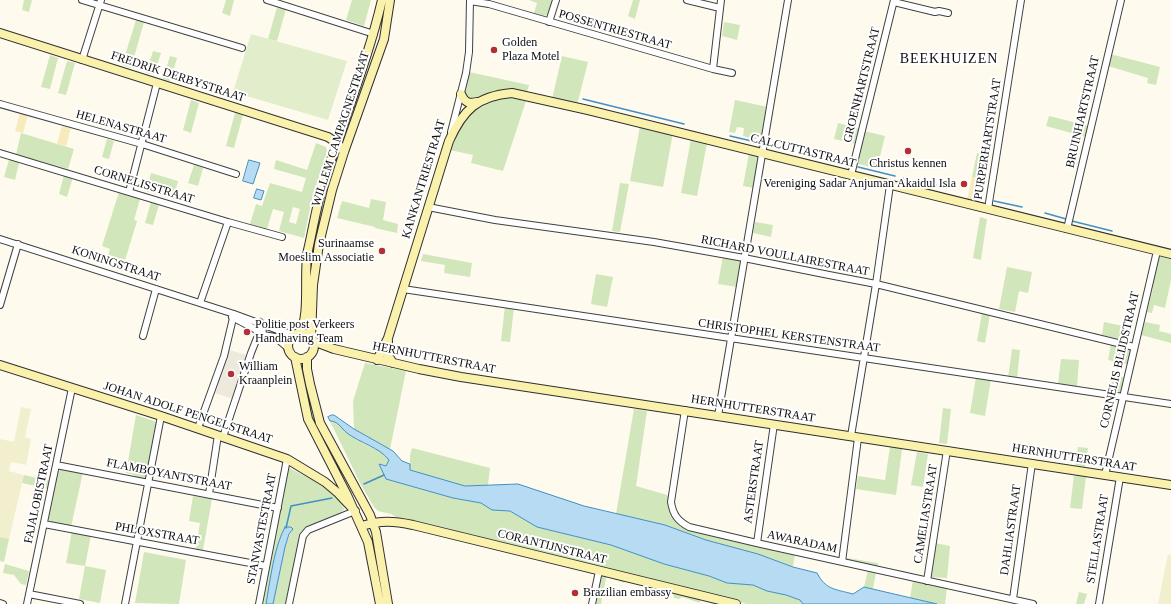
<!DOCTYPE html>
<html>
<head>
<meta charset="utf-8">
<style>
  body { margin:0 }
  canvas { display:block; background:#fefbee }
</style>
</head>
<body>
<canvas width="1171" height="604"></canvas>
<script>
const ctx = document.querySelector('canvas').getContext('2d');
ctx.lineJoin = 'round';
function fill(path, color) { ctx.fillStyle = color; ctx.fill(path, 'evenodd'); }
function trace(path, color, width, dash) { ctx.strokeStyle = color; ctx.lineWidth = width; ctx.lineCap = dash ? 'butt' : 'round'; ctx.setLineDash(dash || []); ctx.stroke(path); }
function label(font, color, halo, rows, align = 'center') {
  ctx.font = font + ' Georgia,serif'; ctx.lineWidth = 4; ctx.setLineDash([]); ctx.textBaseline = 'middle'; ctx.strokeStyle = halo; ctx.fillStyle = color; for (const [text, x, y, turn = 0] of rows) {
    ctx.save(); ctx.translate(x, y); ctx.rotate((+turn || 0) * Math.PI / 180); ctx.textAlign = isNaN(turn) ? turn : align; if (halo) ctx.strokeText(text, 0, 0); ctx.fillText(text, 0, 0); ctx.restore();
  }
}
fill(new Path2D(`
  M21,407L31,409L25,437L31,439L26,465L11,462L9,471L24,475L9,539L0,537V439L14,442Z
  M1168,554L1171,555V604H1158Z`), '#f2efcf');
fill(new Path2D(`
  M24,0H32L29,12L22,10Z
  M226,0H234L230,16L222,13Z
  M352,0H371L364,26L346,20Z
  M529,0H550L553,1L549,14L544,16L534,13L537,3Z
  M633,0H640L635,19L628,16Z
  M277,7L286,9L277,41L268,39Z
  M136,20L144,22L131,68L122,65Z
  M724,22L740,25L737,40L722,36Z
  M153,51L161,53L154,75L146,73Z
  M1110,54L1160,67L1156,85L1147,83L1148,78L1108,66Z
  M50,55L58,58L50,89L41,87Z
  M170,56L177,58L170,81L163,79Z
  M562,56L588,62L577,105L552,99Z
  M67,61L75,63L66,95L58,93Z
  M469,72L529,85L527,92C520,91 513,89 505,90C493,91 481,99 469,100L464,96L465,89Z
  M503,97L527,98L503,171L471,163L473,155L450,150L457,128L480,104Z
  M191,100L199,103L191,133L183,130Z
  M735,100L768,107L761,141L743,136L744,128L737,127L735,133L729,132Z
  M235,113L243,115L234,148L226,146Z
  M1049,116L1089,126L1086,137L1046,126Z
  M838,123L860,129L856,144L834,139Z
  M640,126L673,133L663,187L630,181Z
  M864,131L885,136L877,169L856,163Z
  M21,133L74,149L68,169L16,154Z
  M107,139L114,141L109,159L102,157Z
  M691,139L707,143L697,196L681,193Z
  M316,143L326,147L327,151L310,208L304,238L279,231L284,212L273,209L267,229L250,224L256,204L262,206L270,183L302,192L306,178L274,169L276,160L307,170ZM293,207L300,209L296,224L289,222Z
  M749,153L758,155L759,158L754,188L743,186Z
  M977,153L985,154L980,179L972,177Z
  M10,156L20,159L15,180L4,177Z
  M194,165L203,168L198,186L188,183Z
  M151,173L178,181L173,199L146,191Z
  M64,175L73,177L67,197L59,194Z
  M620,183L629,184L620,232L612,231Z
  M119,192L140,199L134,220L137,221L122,270L105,265L110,249L102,246Z
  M371,199L386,202L383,220L398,224L397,233L375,228V227L337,218L342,201L369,208Z
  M151,202L159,205L153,225L145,223Z
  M980,217L987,219L981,260L973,258Z
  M755,222L773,225L771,237L753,233Z
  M423,254L472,263L470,277L444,273L445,265L421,261Z
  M723,256L741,260L737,287L718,284Z
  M1162,256L1171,258V280L1165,308L1154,305L1152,313L1147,312L1153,288L1151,287L1157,258Z
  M1007,267L1032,272L1028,293L1019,291L1015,312L999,309Z
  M596,274L613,277L607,307L591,304Z
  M505,306L514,308L510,342L501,341Z
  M982,313L990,315L985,343L977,341Z
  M1104,322L1123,326L1120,339L1102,335Z
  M1145,322L1160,325L1159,331L1171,334V343L1141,335Z
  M1111,344L1130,348L1131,351L1127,364L1108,360Z
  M1012,349L1020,350L1017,379L1008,378Z
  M1061,359L1079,360L1077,387L1058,384Z
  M365,363L406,371L390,449L354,429L353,401Z
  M1112,376L1124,377L1120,394L1110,393Z
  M976,377L991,379L985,416L970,413Z
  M308,389L339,464L337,465L313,420L305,393Z
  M943,408L951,409L947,444L939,443Z
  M634,409L647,411L636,486L667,495L670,498L679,523L795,554L793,567L758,554L706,540L665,525L616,514Z
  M136,415L157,422L147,478L141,479L133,478L134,475L126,473Z
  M330,421H335C343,429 352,437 363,443C373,449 382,450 389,460L386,466L380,464L386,479L453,498L481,503L492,510L510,511L537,527L611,545L664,564L709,576L727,583L753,585L767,591L786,595L800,600L803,604H747L430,524L396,517L391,514L378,511L374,507L360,483Z
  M890,447L902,449L896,495L856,489L858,476L885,480Z
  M1078,447L1088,448L1085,467L1075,465Z
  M412,448L490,468L488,485L465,486L410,470V455Z
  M917,452L928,454L923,487L911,485Z
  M62,468L83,472L71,527L52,523L47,517L57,473Z
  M289,468L323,485L343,504L344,510L337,515L304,530L301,535L286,604H273L285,547L292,529L290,527H286L284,529L274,562L266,604H261Z
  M24,475L51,481L49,489L22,483Z
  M1074,475L1086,477L1082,509L1070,508Z
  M193,496L212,499L203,550L196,549L200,523L189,521Z
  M72,531L91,535L85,566L66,563Z
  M0,537L9,539L4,562L0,561Z
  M935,543L950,546L947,578L930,577Z
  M144,552L186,560L179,604L135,603Z
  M847,558L878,563V567L846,561Z
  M5,564L29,571L26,585L21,584L14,575L3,573Z
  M85,566L106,570L100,603L79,599Z
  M868,570L876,572L873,589L864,587Z
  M603,575L625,579L624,583L607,577L606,578L601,604H596L600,580Z
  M913,580L947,587L945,604H937L910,598Z
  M672,590L700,597V603L682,597L679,599L674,598Z
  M1079,592L1087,594L1084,604H1076Z`), '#d1e6ba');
fill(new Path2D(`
  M20,113L28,115L23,133L15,131Z
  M62,126L71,128L66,146L57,144Z
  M972,177L980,179L975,202L967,200Z`), '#f7eabd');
fill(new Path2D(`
  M251,34L347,61L328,120L233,92Z`), '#e2eecb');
fill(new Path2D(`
  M229,350L247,355L233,399L215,393Z`), '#ede9dd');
const water = new Path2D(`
  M249,160L260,163L253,184L243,181Z
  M257,189L264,191L261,200L254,198Z
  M332,415H334L354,429L393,451L402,461L410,464V470L465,486L518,484L584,506L665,525L706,540L758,554L793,567L817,573C826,590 835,589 853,594L864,587L937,604H803L800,600L786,595L767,591L753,585L727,583L709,576L664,564L611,545L537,527L510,511L492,510L481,503L453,498L386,479L379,464L386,466L389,460C379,447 360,443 347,433C341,428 338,421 330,421L328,417Z
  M285,527H291L293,529L289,534L285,547L273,604H266C270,581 274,547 285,527Z`);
fill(water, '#b6dbf2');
trace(water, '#4190c4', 1);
trace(new Path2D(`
  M583,99L684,124
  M730,136L756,142
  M858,167L895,176
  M902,178L926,183
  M931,184L936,185
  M994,201L1022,207
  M1045,213L1066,219
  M1072,221L1112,231
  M364,484L384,475
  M286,528L291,506L332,498`), '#4190c4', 1.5);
const street = new Path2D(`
  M82,0L242,48
  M267,0L374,34
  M687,0L720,8
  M470,1L489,4L713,69L732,73
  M894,2L935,12L939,11L948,13
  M549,22L556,0
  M82,60L101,0
  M713,69L721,0
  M0,104L142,144L236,174
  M451,132L466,73L469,52L470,0
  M0,153L228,222L282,237
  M851,175L894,0
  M129,192L157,83
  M428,207L495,220L654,242L744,258L829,275L876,284L1134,347
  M988,209L1021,0
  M1067,229L1121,0
  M0,239L234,314L283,332L295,334
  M403,289L1171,404
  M200,303L228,222
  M0,305L18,244
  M232,317L253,328L263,335L275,337L288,348
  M143,336L156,289
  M685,410L671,502C673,515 678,521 689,527L761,544L1033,604
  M718,416L788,0
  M198,428L224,356L234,314
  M851,436L876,284L890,185
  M223,437L251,353L257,338L263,335L262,325L260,322
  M56,465L278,508
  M1105,475L1157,251
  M209,494L218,435
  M44,524L266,566
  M757,543L774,424
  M842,562L858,438
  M927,581L947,450
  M29,594L80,604
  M1013,599L1032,463
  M0,603L3,604
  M27,604L72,388
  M125,604L161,416
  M259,604L287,459
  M289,604L303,536L308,530L355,511
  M592,604L599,571
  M1099,604L1120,477`);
const secondary = new Path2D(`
  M0,33L328,137L337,143L344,152
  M461,94C465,103 469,104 477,102
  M299,333C311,318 303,271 308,250C313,229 316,208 322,188C341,125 367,64 382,0
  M288 346a13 13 0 1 1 26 0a13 13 0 1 1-26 0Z
  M311,338L313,285L319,244L332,190L344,152L384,39L390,0
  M313,341L334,349L419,369L461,377L1171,485
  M388,341L387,354L393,363
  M295,357L308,419L347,495L368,542L380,604
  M307,357V369L310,384L320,423L370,515L376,532L388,604
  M377,360L388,338L449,141C463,110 477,96 512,93L588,110L1171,254
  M0,365L161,416L287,459L325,482L338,493L355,511
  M362,526C381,520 394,521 413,525L736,604`);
trace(street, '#404040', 8);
trace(secondary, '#2f2f2f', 10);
trace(street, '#fff', 6);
trace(secondary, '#faf1ad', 8);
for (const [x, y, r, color] of [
  [494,50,4,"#b42e34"],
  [908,151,4,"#b42e34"],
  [964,184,4,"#b42e34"],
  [382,251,4,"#b42e34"],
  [247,332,4,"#b42e34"],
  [231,374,4,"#b42e34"],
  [575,593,4,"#b42e34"]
]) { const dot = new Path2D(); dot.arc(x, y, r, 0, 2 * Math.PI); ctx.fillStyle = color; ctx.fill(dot); trace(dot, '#fff', 1.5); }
label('12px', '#0d0d0d', '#fff', [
  ["POSSENTRIESTRAAT",615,30,16],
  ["FREDRIK DERBYSTRAAT",178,77,18],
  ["GROENHARTSTRAAT",862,85,-76],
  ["BRUINHARTSTRAAT",1083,112,-77],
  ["HELENASTRAAT",121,127,16],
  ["WILLEM CAMPAGNESTRAAT",341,129,-72],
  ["PURPERHARTSTRAAT",988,139,-81],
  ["CALCUTTASTRAAT",803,151,14],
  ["KANKANTRIESTRAAT",424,179,-73],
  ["CORNELISSTRAAT",144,185,17],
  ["RICHARD VOULLAIRESTRAAT",785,256,11],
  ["KONINGSTRAAT",116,264,18],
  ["CHRISTOPHEL KERSTENSTRAAT",789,336,8],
  ["HERNHUTTERSTRAAT",434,358,11],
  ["CORNELIS BLIJDSTRAAT",1120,360,-77],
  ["HERNHUTTERSTRAAT",753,409,9],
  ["JOHAN ADOLF PENGELSTRAAT",188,413,18],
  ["HERNHUTTERSTRAAT",1074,458,9],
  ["FLAMBOYANTSTRAAT",169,475,11],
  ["ASTERSTRAAT",754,482,-82],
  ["FAJALOBISTRAAT",39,494,-78],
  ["CAMELIASTRAAT",926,514,-81],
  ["STANVASTESTRAAT",262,529,-79],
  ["DAHLIASTRAAT",1011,530,-82],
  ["PHLOXSTRAAT",157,534,10],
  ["STELLASTRAAT",1098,539,-81],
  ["AWARADAM",802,542,12],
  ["CORANTIJNSTRAAT",552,547,14]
]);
label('12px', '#0d0d0d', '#fff', [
  ["Golden",502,43],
  ["Plaza Motel",502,57],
  ["Christus kennen",908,164,"center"],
  ["Vereniging Sadar Anjuman Akaidul Isla",956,184,"right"],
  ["Surinaamse",374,244,"right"],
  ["Moeslim Associatie",374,258,"right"],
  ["Politie post Verkeers",255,325],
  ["Handhaving Team",255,339],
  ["William",239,367],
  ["Kraanplein",239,381],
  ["Brazilian embassy",583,593]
], 'left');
ctx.letterSpacing = '1px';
label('14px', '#0d0d0d', '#fff', [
  ["BEEKHUIZEN",949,59]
]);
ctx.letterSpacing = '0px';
</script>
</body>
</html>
